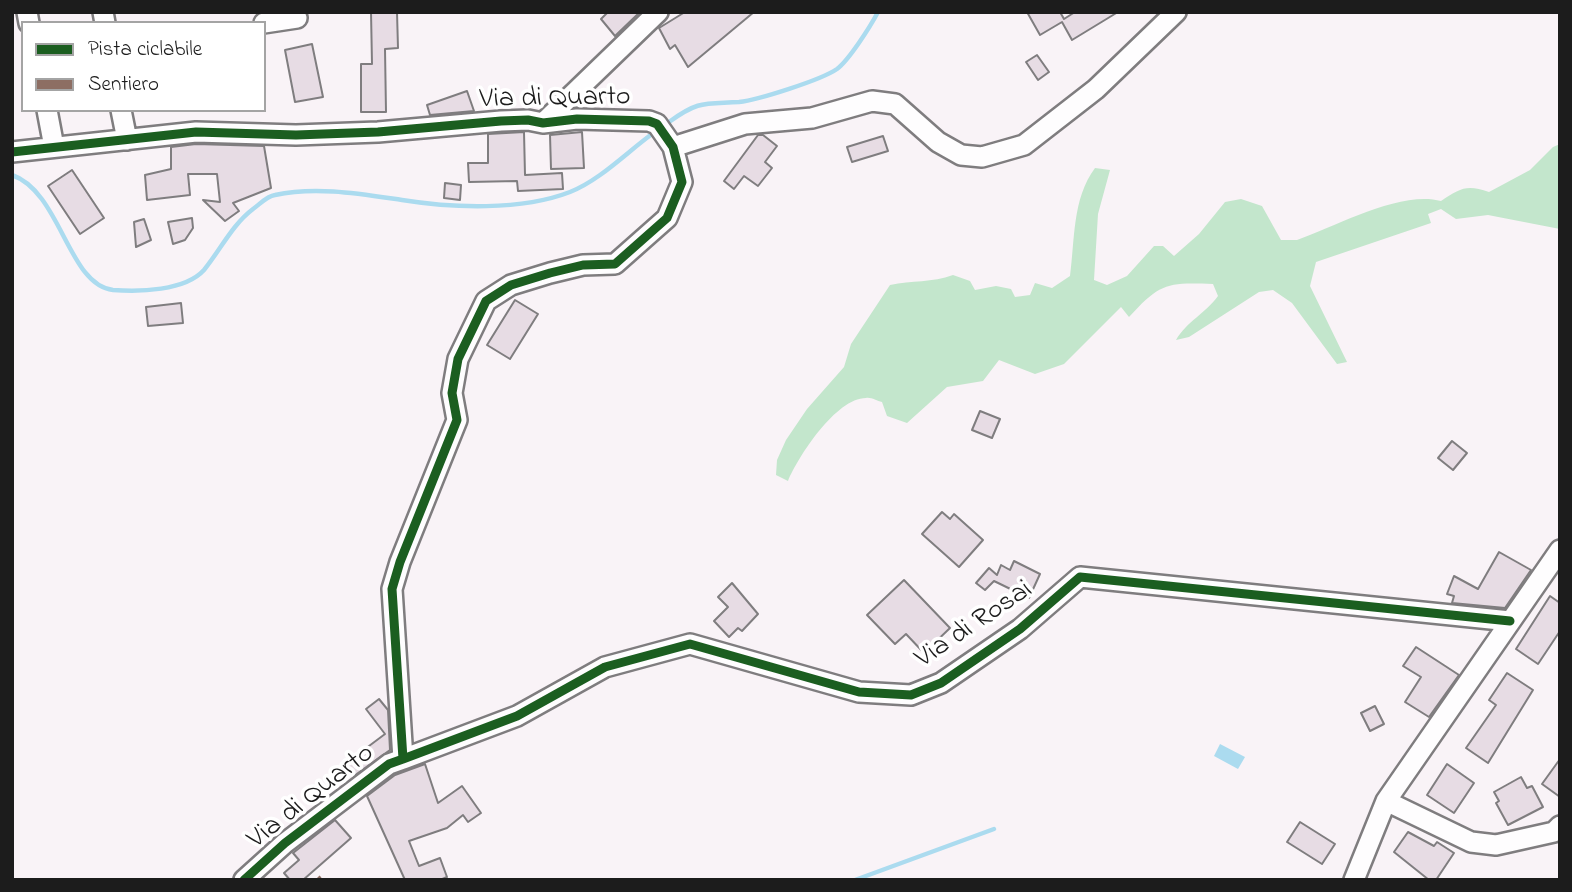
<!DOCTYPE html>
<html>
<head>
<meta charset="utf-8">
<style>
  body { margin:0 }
  #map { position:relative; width:1572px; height:892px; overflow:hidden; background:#f9f3f7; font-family:"Indie Flower",sans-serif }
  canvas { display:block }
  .frame { position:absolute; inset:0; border:14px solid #1c1c1c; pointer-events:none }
  .legend { position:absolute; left:21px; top:21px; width:245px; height:91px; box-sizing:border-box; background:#fff; border:2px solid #a4a4a4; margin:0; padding:9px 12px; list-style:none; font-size:21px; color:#1c1c1c }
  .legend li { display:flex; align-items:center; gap:14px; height:35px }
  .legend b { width:35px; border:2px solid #a4a4a4 }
</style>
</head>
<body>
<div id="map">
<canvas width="1572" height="892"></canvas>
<div class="frame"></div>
<ul class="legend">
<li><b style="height:9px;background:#1b5e20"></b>Pista ciclabile</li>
<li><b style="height:9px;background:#8d6e63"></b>Sentiero</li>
</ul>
</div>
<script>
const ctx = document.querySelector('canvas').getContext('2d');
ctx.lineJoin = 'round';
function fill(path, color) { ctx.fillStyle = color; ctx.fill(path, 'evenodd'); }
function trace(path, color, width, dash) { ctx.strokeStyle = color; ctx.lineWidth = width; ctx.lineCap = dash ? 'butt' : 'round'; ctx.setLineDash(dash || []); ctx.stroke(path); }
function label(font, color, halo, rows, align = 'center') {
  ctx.font = font + ' "Indie Flower",sans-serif'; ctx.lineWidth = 7; ctx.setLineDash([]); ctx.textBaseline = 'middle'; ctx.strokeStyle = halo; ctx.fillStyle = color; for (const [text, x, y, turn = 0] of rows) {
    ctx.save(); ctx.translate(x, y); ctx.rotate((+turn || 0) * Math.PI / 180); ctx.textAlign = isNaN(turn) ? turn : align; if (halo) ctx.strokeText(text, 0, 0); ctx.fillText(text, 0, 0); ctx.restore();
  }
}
fill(new Path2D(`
  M1560,144V229L1488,215L1456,219L1441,209L1428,214L1431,223L1316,262L1310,286L1347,362L1337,364L1292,303L1273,290L1259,292L1189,337L1176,340C1187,321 1205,314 1218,296L1213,284C1167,282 1160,283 1129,317L1121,307L1064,364L1035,374L999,360L983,381L947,387L907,423L887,416L882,402C877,401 871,397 866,398C836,398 798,457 788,481L776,475L777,460L786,440L807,409L844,367L851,344L890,285C912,280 932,283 953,275L970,281L975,290L996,286L1011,289L1015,297L1030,295L1035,283L1052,288L1070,276C1075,240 1072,199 1095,168L1110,170L1098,214L1094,280L1107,285L1127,276L1154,246H1163L1174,256L1199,234L1225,202L1241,199L1262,206L1281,240H1297C1336,226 1401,190 1441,201C1460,188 1467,184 1489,192L1530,170L1553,147Z`), '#c3e6cc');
fill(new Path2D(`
  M1220,744L1245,757L1238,769L1214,756Z`), '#abdbef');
trace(new Path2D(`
  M669,122C699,100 705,104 739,102C758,100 821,80 837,69C849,60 870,27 878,12
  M12,175C61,192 68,285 113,290C139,292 185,291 204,270C221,249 232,225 253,209C260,204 267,196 275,195C316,186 361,194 402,200C452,208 521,211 570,192C600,180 626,153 652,134
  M855,880L994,829`), '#abdbef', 4.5);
const building = new Path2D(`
  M371,12H397L398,48L385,49L386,112H361V64H372Z
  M608,12H640L615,36L601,19Z
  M685,12H754L688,67L675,45L670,49L659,28Z
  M1027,12H1060L1064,19L1075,12H1118L1072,40L1062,22L1040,35Z
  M312,44L323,97L295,102L285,50Z
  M1037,55L1049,72L1038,80L1026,62Z
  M467,91L474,111L430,115L427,105Z
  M524,132L525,175L562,173L563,189L518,191L517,181L469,182L468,163H488V134Z
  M582,132L584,168L551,169L550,135Z
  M758,135H763L777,146L765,162L772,168L758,186L744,176L734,189L724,181Z
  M883,136L888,151L852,162L847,147Z
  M196,144L264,146L271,188L233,203L239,211L225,221L203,200L220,202L217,174H188L190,195L147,200L145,175L171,169V147Z
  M72,170L104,218L80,234L48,186Z
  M445,183L461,185L460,200L444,198Z
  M192,218L193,228L185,240L173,244L168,222Z
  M144,219L151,240L136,247L134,222Z
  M515,300L538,314L510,359L487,345Z
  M181,303L183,323L148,326L146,307Z
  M980,411L1000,419L992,438L972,430Z
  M1452,441L1467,453L1453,470L1438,458Z
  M942,512L950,519L954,514L983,540L959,567L922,534Z
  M1499,552L1531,570L1505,608L1452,603L1454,596L1447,594L1454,576L1478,589Z
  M1014,561L1040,574L1029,598L994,581L985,590L976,583L989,568L997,575L1001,565L1010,570Z
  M904,580L950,628L924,653L906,634L895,644L867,615Z
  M732,583L758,614L742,631L738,628L729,637L714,621L728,607L718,597Z
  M1550,596L1560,603V631L1538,664L1516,649Z
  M1416,647L1459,675L1429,717L1405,702L1421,677L1403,666Z
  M1507,673L1533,690L1488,763L1466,748L1496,705L1489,700Z
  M379,699L388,710L390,750L354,776L345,764L385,734L366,709Z
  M1375,706L1384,724L1370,731L1361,713Z
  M1560,759V797L1542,784Z
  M425,764L438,803L462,786L481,813L468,822L463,815L447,828L409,841L419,866L440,858L447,877L440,880H405L367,796L395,775Z
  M1447,764L1474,783L1454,813L1427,795Z
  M1521,777L1527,788L1532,786L1543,807L1508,825L1496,803L1499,801L1494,792Z
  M335,820L351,838L303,880H290L284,873L299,860L293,853Z
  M1300,822L1335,844L1322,864L1287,842Z
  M1408,832L1434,846L1437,842L1454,853L1436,880H1429L1394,852Z`);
fill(building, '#e7dce4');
trace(building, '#7f7d7f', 2);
const minor = new Path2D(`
  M27,12L29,23
  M103,12L105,23
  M264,23L297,18
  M47,110L54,147
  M121,110L127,140
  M543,123L658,12
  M673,147L745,124L812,118L872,101L895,104L938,142L961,155L982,157L1024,145L1096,89L1176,12
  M12,152L196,132L296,135L378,132L501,121L528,120L543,123L577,119L649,121L657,124L673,147L682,182L667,218L615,264L583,265L550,273L511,285L486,301L458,359L452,393L457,420L400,562L392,589L403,759L389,764L285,843L244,880
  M403,759L517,716L605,667L690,644L859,692L911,695L941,683L1020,629L1080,577L1510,621
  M1386,801L1471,842L1496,845L1554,832L1560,826
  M1354,880L1386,801L1560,550`);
trace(minor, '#7f7d7f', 24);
trace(minor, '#fefdfe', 19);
trace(new Path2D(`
  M317,878L319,880`), '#8d6e63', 7, [14, 7]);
trace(new Path2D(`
  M12,152L196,132L296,135L378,132L501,121L528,120L543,123L577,119L649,121L657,124L673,147L682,182L667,218L615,264L583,265L550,273L511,285L486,301L458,359L452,393L457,420L400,562L392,589L403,759L389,764L285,843L244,880
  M403,759L517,716L605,667L690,644L859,692L911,695L941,683L1020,629L1080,577L1510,621`), '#1b5e20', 9);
label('28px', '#1c1c1c', '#fff', [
  ["Via di Quarto",555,100,-1],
  ["Via di Rosai",975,626,-34],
  ["Via di Quarto",312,798,-38]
]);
</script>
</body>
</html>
